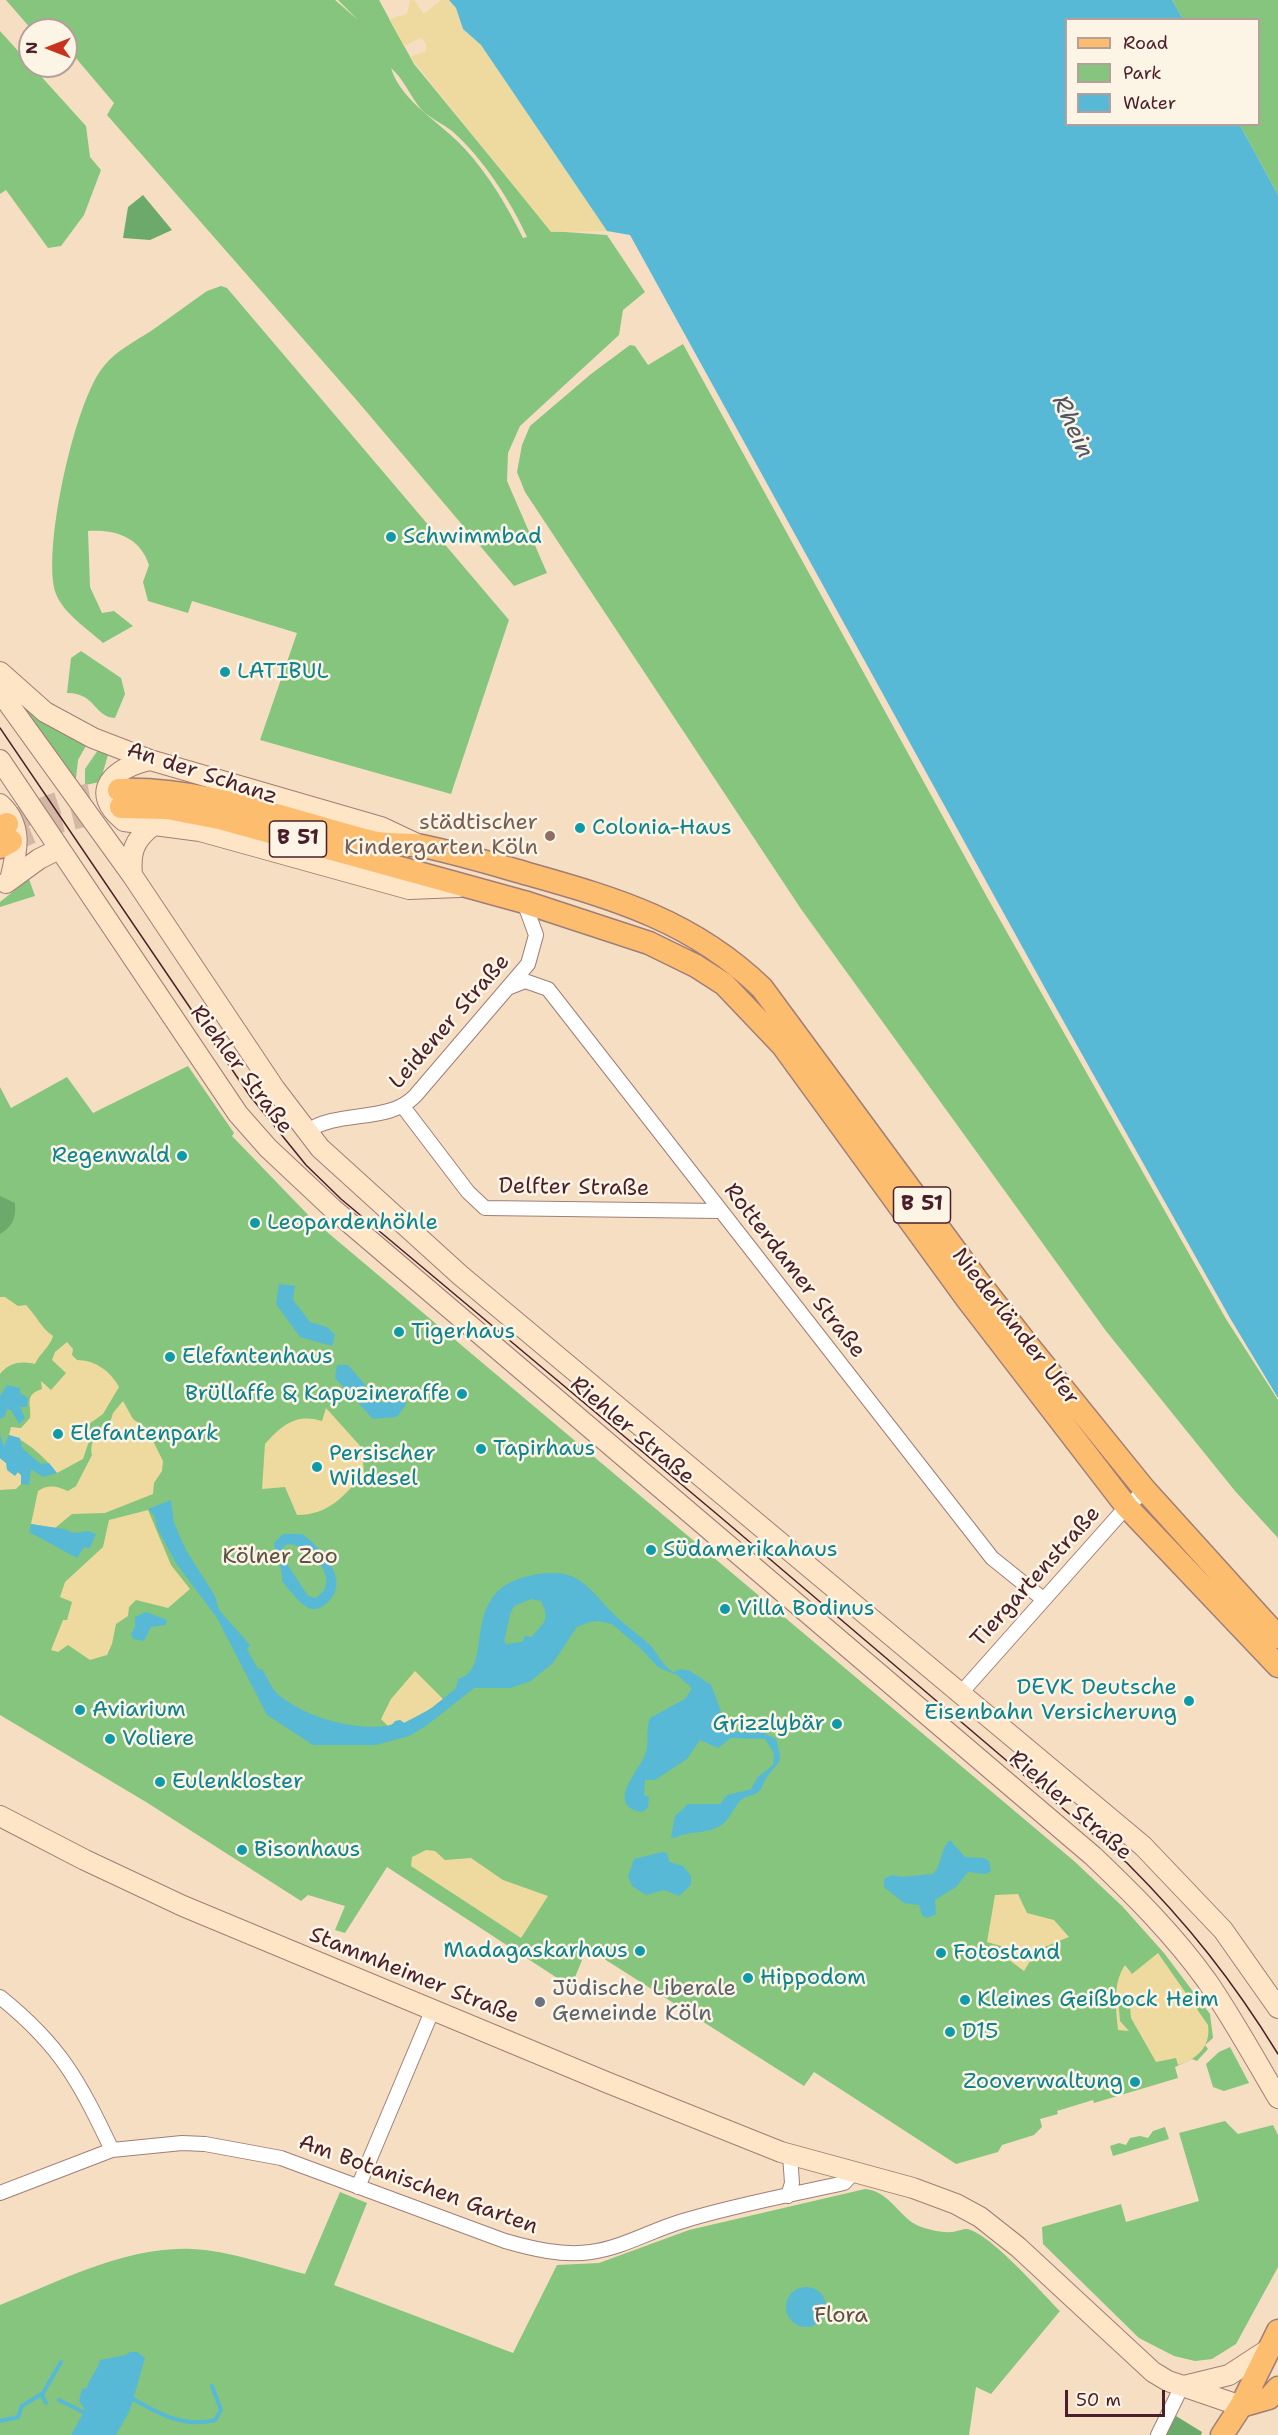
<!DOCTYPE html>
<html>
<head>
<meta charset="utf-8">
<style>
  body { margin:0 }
  #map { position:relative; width:1278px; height:2435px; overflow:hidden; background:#f6dec3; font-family:"Shantell Sans",sans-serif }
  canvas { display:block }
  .legend { position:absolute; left:1065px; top:18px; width:195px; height:108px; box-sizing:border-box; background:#fcf5e5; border:2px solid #b59f9b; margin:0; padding:8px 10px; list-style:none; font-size:18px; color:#4a1f2b }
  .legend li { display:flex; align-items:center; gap:12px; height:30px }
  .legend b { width:30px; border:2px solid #b59f9b }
  .north { position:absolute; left:18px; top:18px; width:60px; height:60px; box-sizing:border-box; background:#fcf5e5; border:2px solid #b59f9b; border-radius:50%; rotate:270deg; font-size:16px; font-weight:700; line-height:24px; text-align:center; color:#4a1f2b }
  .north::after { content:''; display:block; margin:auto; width:21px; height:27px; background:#c8321e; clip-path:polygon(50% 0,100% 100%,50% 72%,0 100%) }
  .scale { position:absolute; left:1065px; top:2390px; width:100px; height:27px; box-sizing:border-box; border:3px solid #4a1f2b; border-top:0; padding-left:8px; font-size:18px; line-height:21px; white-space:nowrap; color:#4a1f2b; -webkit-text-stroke:4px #fcf5e5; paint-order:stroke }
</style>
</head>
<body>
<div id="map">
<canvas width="1278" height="2435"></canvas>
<ul class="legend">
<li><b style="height:8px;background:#fcbd6f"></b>Road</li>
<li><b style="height:16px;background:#85c57d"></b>Park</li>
<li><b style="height:16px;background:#58b9d6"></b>Water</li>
</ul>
<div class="north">N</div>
<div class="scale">50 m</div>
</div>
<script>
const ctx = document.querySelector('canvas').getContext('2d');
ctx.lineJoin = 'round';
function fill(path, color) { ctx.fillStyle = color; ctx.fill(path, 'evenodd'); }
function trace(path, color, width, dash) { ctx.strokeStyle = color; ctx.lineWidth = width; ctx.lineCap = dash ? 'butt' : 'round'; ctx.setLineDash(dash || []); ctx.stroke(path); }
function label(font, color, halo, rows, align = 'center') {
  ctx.font = font + ' "Shantell Sans",sans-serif'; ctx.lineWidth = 5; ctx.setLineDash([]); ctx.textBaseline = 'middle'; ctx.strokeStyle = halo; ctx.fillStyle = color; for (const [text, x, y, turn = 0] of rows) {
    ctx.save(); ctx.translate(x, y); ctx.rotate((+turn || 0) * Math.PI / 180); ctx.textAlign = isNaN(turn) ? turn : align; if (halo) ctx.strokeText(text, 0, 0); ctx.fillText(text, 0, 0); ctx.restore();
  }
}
fill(new Path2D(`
  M6,0H335L358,20L338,0H379L414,64L551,231L607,235L645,292L623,310L619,335L520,426L508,453L507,481L547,573L514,586L354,397L107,115L114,103L75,57L66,60V30H32ZM391,68C404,79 410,96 421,109C429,118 442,123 452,131C481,156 511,201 527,237L523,238C507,206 489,175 465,149C442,123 401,102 391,68Z
  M1172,0H1278V195L1240,125L1258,124V20L1183,19Z
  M0,31L86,126L90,157L101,170L84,215L61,246L48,248L6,190L0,194Z
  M221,286L227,288L509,620L451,794L260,740L297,633L192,601L188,613L148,601L143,582L149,565C140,537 115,529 88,531L90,587L102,613L114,611L133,626L103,643C88,629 64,614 56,594C41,553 75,399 104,366C117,350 134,342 151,331C170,318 188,304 207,291Z
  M683,344L987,897L1226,1319L1278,1400V1538L1235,1491L1106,1331L801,909L525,492L517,472L522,445L530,426L591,374L630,345L635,346L648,365Z
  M81,651L121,678L125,694L115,718C94,717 96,693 67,693L71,658Z
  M13,695L87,744L78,760L75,787Z
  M98,750L108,755L100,782L85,785V769Z
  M29,879L35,896L0,907V902Z
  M188,1066L234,1133L232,1136L314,1221L1074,1861L1122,1906L1164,1953L1210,2014L1213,2038L1205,2045L1208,2049L1197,2061L1192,2059L1175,2067L1178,2078L1094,2103L1093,2100L1057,2111L1058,2114L1040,2119L1042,2127L1034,2135L1002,2145L998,2152L956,2164L814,2072L804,2086L587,1948L571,1987L387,1867L345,1933L335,1930L345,1906L308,1895L301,1901L146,1802L0,1715V1087L11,1108L67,1077L93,1113Z
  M1230,2047L1249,2083L1224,2091L1213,2087L1206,2064L1219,2052Z
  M1225,2121L1238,2134L1273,2125L1278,2135V2267L1236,2344L1212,2359L1195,2361L1174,2356L1139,2338L1043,2244L1042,2227L1121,2204L1126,2222L1199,2201L1179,2133Z
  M1165,2127L1169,2139L1113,2156L1110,2146L1119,2143L1126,2145L1130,2138L1140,2136L1148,2138L1153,2131Z
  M865,2189C887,2191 896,2211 913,2223C923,2229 941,2233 953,2232C958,2231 962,2229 967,2229C990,2233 1042,2293 1060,2311L991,2394L976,2387L969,2435H0V2305C61,2281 125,2246 193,2249C231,2251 268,2265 305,2274L340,2192L367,2203L334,2285L513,2353L557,2265L599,2263L689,2230Z`), '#85c57d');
fill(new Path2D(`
  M143,195L172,230L150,240L123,238L128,207Z
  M0,1196L15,1203C16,1218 13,1226 0,1234Z
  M1176,2416L1202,2432L1201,2435H1166Z`), '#6caa6c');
fill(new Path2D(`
  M410,0H414L424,14L441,0H449L456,8L463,29L481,45L607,231L551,232L410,57L426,51V44L421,38L404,46L389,19L407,14Z
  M0,1297H5L18,1306L26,1305C36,1315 41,1328 53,1336C50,1347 40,1353 35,1364C21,1361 10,1362 0,1374Z
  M67,1342L73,1349L72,1355L77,1360C96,1360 111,1372 119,1387L103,1414L89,1424L85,1435L89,1441L83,1459L57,1473C45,1458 28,1441 9,1435L11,1427L21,1428L30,1418C32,1405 23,1395 42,1389L41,1381L51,1390L66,1373L52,1360L55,1352Z
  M123,1401L133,1419L147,1429L163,1461L162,1471L154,1483L153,1494L105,1513L72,1514L55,1528L31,1524L38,1491C48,1484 57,1486 68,1491L76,1486L92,1455C89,1444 97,1427 109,1426L113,1413Z
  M326,1408L362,1448L364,1473C344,1496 329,1515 297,1515L285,1487L262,1489L265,1444C282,1425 296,1413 322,1421Z
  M0,1458L21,1475V1484L16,1489L0,1490Z
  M148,1510L171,1565L190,1589L168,1608L136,1600L129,1607L128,1616L116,1624L112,1644L107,1655L90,1660L68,1645L58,1652L51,1650L63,1620H67L72,1602L60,1597L65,1582L103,1547L109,1520Z
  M415,1671L443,1699L418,1718L404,1723L400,1720L388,1726L381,1719L391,1699Z
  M426,1850L435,1851L445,1860L471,1858L503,1880L548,1896L521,1938L411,1866L412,1857Z
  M1018,1894L1027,1913L1054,1920L1069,1937L1037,1950L1024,1971L1005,1957L1001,1946L987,1942L995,1895Z
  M1158,1953L1208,2025C1211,2047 1197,2059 1178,2065L1176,2058L1156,2062L1131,2018L1129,1996L1118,1997L1120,2021L1129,2031L1118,2030C1116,2007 1112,1985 1125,1965L1132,1974Z`), '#eeda9e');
fill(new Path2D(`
  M449,0H1172L1183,19L1066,20V124L1240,125L1278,195V1398L1230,1318L1051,999L630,235L607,231L481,45L463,29L456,8Z
  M279,1284L295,1286L293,1300L310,1322L327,1327L335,1335L332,1346L300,1337L276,1304Z
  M337,1365H348L378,1400L384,1403L393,1397L407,1403L397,1417L373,1419L335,1378Z
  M7,1385L20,1388V1393L28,1398L27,1407H20L25,1418L19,1424L11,1410L7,1409L5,1416L0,1419V1396Z
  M0,1434L4,1446L9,1435L20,1438L22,1448L41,1464L49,1463L57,1473L43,1477L31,1469L29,1485L21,1484V1475L18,1472L15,1476L7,1470L6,1463L0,1458Z
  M171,1500L174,1523L186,1550L215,1596L219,1610L250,1645L247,1649L258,1669H262C267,1677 272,1690 280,1696C307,1718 358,1732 392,1725L395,1721L400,1720L404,1723L432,1708L456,1688L458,1679C499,1668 452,1587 538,1574C552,1572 567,1572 579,1580C594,1590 604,1606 618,1618C628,1628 640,1635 650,1645C658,1654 663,1666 673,1672L682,1669L690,1671L711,1685L727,1727L733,1732L758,1730L776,1739C783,1765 781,1758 767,1777C763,1782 763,1789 757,1793C752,1796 744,1796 740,1801C731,1811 730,1822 716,1828C703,1834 687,1831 675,1838L671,1837L675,1816L688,1804H720L727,1795L751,1789L758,1777L773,1765L774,1753L765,1739L731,1738L718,1748L700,1740L687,1759L655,1780H645L644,1795L649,1797L648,1808L642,1812C604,1806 640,1769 645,1755C650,1743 645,1730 650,1718L685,1699L692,1688L677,1675L659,1668L640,1648L612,1624L598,1621L590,1622L577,1627L553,1663L531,1681L510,1688H474L426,1726L409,1736L376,1745H313L267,1715L217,1618L176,1563L158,1530L154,1515L148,1509ZM531,1599L541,1601C551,1622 543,1622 532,1637L525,1636L522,1642L506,1644L504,1641C508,1629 508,1616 514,1606Z
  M31,1524L64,1529L74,1533L88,1531L96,1534L90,1548L84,1547L77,1558L29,1532Z
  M283,1534H302C319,1546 352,1580 328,1602C324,1606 318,1610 312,1609C301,1607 289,1589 282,1581C284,1568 274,1557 274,1543ZM291,1544C312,1549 343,1580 316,1598L308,1596L282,1556L281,1551L285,1545Z
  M146,1612L167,1620L166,1625L151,1627L144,1641L133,1639L131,1634L135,1627V1617Z
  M950,1840L965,1857L984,1858L989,1861L991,1871L986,1874L968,1872L956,1887L935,1900L936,1914L927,1918L922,1915L919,1905L904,1903L884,1887V1879L892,1875L902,1877L933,1874C942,1865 940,1849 950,1840Z
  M662,1852L667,1853L669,1862L683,1866L691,1876V1885L679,1896L664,1890L646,1895L632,1886L628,1877L634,1859Z
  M786 2307a20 20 0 1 1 40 0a20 20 0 1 1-40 0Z
  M130,2352H137L145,2358L130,2410L116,2435H71L85,2410L79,2401L82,2389L87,2388C89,2378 98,2370 100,2360L126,2355Z`), '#58b9d6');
trace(new Path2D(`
  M41,2394L46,2403
  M133,2399C159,2414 184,2428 215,2420L221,2410L212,2386
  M59,2400L83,2412
  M0,2421L18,2417L22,2406L43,2393L61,2362`), '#58b9d6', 4);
trace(new Path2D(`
  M7,824C43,807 79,793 119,790
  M11,841L55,823L121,807`), '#d4b8a5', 22, [22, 11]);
const street = new Path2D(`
  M510,987L525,981L548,989L992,1558L1043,1599
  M404,1108L468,1192L485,1208L720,1211
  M306,1132C338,1109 388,1124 415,1096L528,964L536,935L524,902
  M960,1694L1120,1514L1145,1490
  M0,1997C61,2046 79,2081 112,2150
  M358,2187L433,2009
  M0,2193L112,2150L182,2143L205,2144L281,2158L505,2241C533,2249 562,2256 591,2252C622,2248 652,2230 683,2221C735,2205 790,2195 844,2183L853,2173
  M788,2196L792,2183L790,2155
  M1158,2435L1182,2386`);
const secondary = new Path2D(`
  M0,672L45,712L93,738L150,760L381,827L417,844
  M0,692L132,875L275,1089L320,1148L460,1275L1143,1846L1223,1930L1278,2008
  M0,760L238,1114L268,1148L333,1209L1093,1856C1134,1895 1174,1935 1207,1981C1233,2019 1255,2059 1278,2098
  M150,760C114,768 87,791 124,821L200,831L409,889L459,887
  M0,804C24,826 17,852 10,880
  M132,875C130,852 134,840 152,826
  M6,883L39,859L59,849
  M0,1816L85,1860L183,1906L606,2082L781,2152L913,2188L956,2204L980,2217L1018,2247L1153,2372L1168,2381L1241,2406
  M1184,2386L1229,2375L1269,2349`);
const primary = new Path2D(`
  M119,790C205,787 289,821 372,842C388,846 406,843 422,846C457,853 493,864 528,874C617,899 694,922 762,988L977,1280L1030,1348L1145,1490L1278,1637
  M121,807L167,808L219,818L524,902L649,943L696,966L724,984L783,1046L967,1299L1127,1507L1278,1666
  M0,828L7,824
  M0,847L11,841
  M1241,2406L1269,2398L1278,2388
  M1222,2435L1241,2406L1278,2331`);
trace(street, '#a07e77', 16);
trace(secondary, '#a07e77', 22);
trace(primary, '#a07e77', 25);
trace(street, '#fff', 14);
trace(secondary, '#fee5c5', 20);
trace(primary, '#fcbd6f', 22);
trace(new Path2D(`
  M0,728L250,1096L306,1165L341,1199L718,1515L1127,1863C1188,1924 1233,1981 1278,2054`), '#4a1f2b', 1.5);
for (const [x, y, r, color] of [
  [391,537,6,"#0f9aa8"],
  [225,672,6,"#0f9aa8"],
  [580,828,6,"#0f9aa8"],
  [550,836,6,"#8d6e63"],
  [182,1156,6,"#0f9aa8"],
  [255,1223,6,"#0f9aa8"],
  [399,1332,6,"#0f9aa8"],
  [170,1357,6,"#0f9aa8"],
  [462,1394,6,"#0f9aa8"],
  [58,1434,6,"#0f9aa8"],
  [481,1449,6,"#0f9aa8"],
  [317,1467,6,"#0f9aa8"],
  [651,1550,6,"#0f9aa8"],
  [725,1609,6,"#0f9aa8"],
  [1189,1701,6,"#0f9aa8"],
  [80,1710,6,"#0f9aa8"],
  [837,1724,6,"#0f9aa8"],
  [110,1739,6,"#0f9aa8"],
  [160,1782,6,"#0f9aa8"],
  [242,1850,6,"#0f9aa8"],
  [640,1951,6,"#0f9aa8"],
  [941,1953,6,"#0f9aa8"],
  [748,1978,6,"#0f9aa8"],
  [965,2000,6,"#0f9aa8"],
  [540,2002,6,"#6b7280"],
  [950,2032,6,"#0f9aa8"],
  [1135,2082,6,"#0f9aa8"]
]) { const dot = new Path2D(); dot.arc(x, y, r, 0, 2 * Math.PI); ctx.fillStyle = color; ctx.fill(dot); trace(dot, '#fcf5e5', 2); }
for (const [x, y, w] of [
  [298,839,57],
  [922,1205,57]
]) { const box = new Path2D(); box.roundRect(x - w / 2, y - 18, w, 36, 4.5); ctx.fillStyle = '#fcf5e5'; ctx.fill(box); trace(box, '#4a1f2b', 1.5); }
label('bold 21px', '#4a1f2b', null, [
  ["B 51",298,839],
  ["B 51",922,1205]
]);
label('22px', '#0d838f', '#fcf5e5', [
  ["Schwimmbad",403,537],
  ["LATIBUL",237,672],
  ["Colonia-Haus",592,828],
  ["Regenwald",170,1156,"right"],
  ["Leopardenhöhle",267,1223],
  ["Tigerhaus",411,1332],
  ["Elefantenhaus",182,1357],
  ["Brüllaffe & Kapuzineraffe",450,1394,"right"],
  ["Elefantenpark",70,1434],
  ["Tapirhaus",493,1449],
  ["Persischer",329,1454],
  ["Wildesel",329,1479],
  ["Südamerikahaus",663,1550],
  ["Villa Bodinus",737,1609],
  ["DEVK Deutsche",1177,1688,"right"],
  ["Eisenbahn Versicherung",1177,1713,"right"],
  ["Aviarium",92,1710],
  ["Grizzlybär",825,1724,"right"],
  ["Voliere",122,1739],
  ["Eulenkloster",172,1782],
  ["Bisonhaus",254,1850],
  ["Madagaskarhaus",628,1951,"right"],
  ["Fotostand",953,1953],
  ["Hippodom",760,1978],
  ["Kleines Geißbock Heim",977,2000],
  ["D15",962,2032],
  ["Zooverwaltung",1123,2082,"right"]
], 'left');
label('22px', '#4a1f2b', '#fcf5e5', [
  ["An der Schanz",202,774,18],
  ["Leidener Straße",450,1022,-49],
  ["Riehler Straße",241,1070,53],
  ["Delfter Straße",574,1188,1],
  ["Rotterdamer Straße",794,1271,52],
  ["Niederländer Ufer",1015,1327,52],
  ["Riehler Straße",632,1431,40],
  ["Tiergartenstraße",1036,1577,-48],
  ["Riehler Straße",1070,1806,41],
  ["Stammheimer Straße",414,1976,22],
  ["Am Botanischen Garten",418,2185,20]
]);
label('22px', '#785e54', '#fcf5e5', [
  ["städtischer",538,823],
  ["Kindergarten Köln",538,848]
], 'right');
label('22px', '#5c5144', '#fcf5e5', [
  ["Kölner Zoo",280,1557],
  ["Flora",841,2316]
]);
label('22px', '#5b616d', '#fcf5e5', [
  ["Jüdische Liberale",552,1989],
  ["Gemeinde Köln",552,2014]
], 'left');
label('italic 24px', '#4f5567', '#fcf5e5', [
  ["Rhein",1072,427,65]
]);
</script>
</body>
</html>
